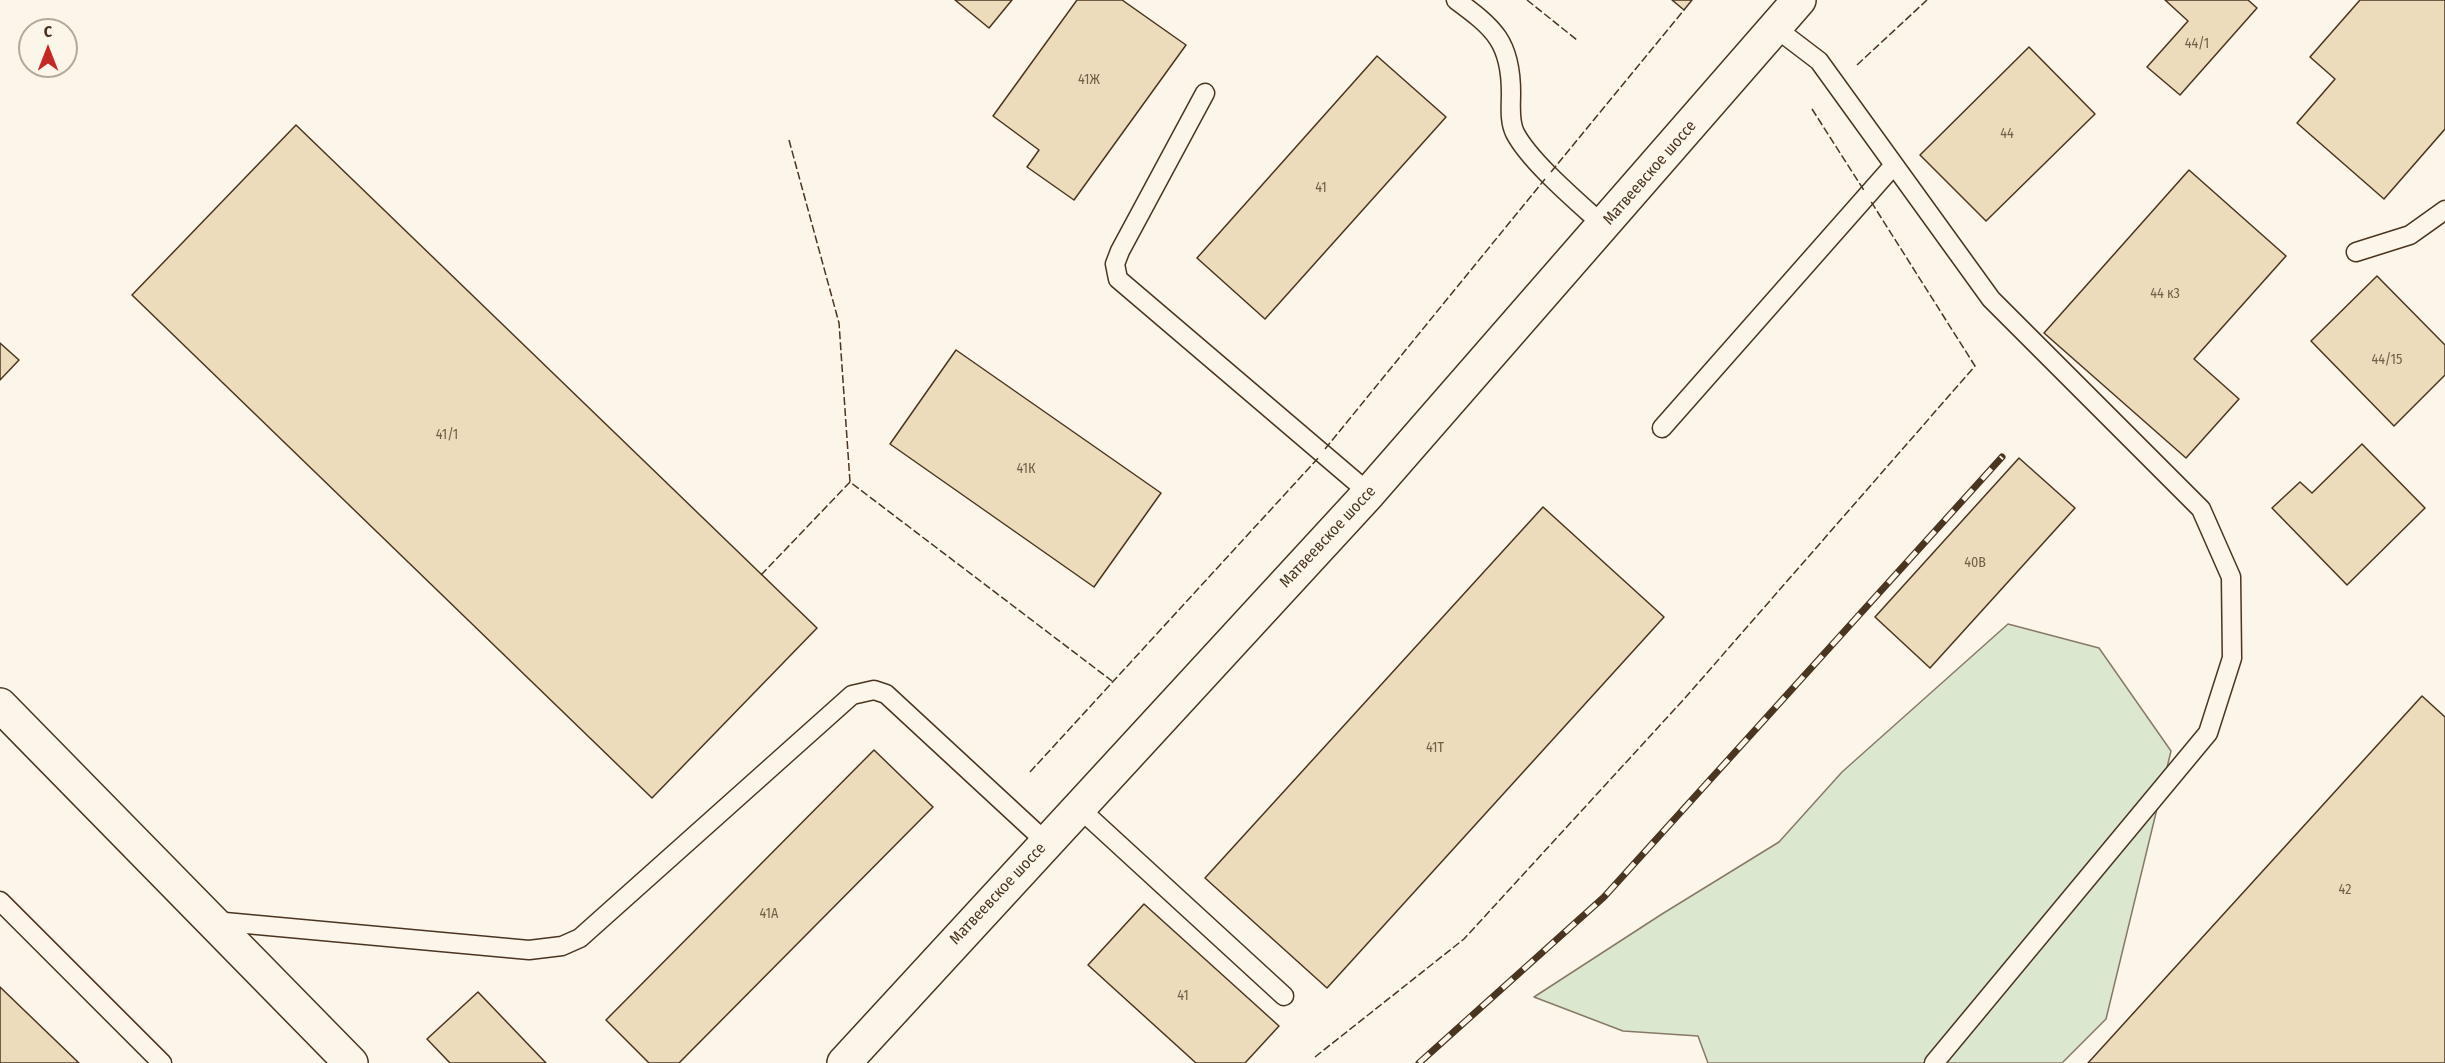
<!DOCTYPE html>
<html>
<head>
<meta charset="utf-8">
<style>
  body { margin:0 }
  #map { position:relative; width:2445px; height:1063px; overflow:hidden; background:#fbf6e9; font-family:"Fira Sans Condensed",sans-serif }
  canvas { display:block }
  .north { position:absolute; left:18px; top:18px; width:60px; height:60px; box-sizing:border-box; background:#fbf6e9; border:2px solid #b4a999; border-radius:50%; rotate:0deg; font-size:16px; font-weight:700; line-height:24px; text-align:center; color:#4a3520 }
  .north::after { content:''; display:block; margin:auto; width:21px; height:27px; background:#c62828; clip-path:polygon(50% 0,100% 100%,50% 72%,0 100%) }
</style>
</head>
<body>
<div id="map">
<canvas width="2445" height="1063"></canvas>
<div class="north">С</div>
</div>
<script>
const ctx = document.querySelector('canvas').getContext('2d');
ctx.lineJoin = 'round';
function fill(path, color) { ctx.fillStyle = color; ctx.fill(path, 'evenodd'); }
function trace(path, color, width, dash) { ctx.strokeStyle = color; ctx.lineWidth = width; ctx.lineCap = dash ? 'butt' : 'round'; ctx.setLineDash(dash || []); ctx.stroke(path); }
function label(font, color, halo, rows, align = 'center') {
  ctx.font = font + ' "Fira Sans Condensed",sans-serif'; ctx.lineWidth = 4.5; ctx.setLineDash([]); ctx.textBaseline = 'middle'; ctx.strokeStyle = halo; ctx.fillStyle = color; for (const [text, x, y, turn = 0] of rows) {
    ctx.save(); ctx.translate(x, y); ctx.rotate((+turn || 0) * Math.PI / 180); ctx.textAlign = isNaN(turn) ? turn : align; if (halo) ctx.strokeText(text, 0, 0); ctx.fillText(text, 0, 0); ctx.restore();
  }
}
const green = new Path2D(`
  M2008,624L2099,648L2171,751L2106,1019L2062,1063H1708L1698,1036L1623,1031L1534,997L1662,914L1779,842L1842,772Z`);
fill(green, '#dce7d0');
trace(green, '#887966', 1.5);
const building = new Path2D(`
  M955,0H1012L989,28Z
  M1077,0H1122L1186,45L1074,200L1027,167L1039,150L993,116Z
  M1672,0H1692L1684,10Z
  M2165,0H2248L2257,8L2180,95L2147,67L2188,21Z
  M2360,0H2445V129L2384,199L2297,123L2335,79L2310,57Z
  M2029,47L2095,114L1986,221L1920,155Z
  M1377,56L1446,117L1265,319L1197,258Z
  M296,125L817,628L652,798L132,295Z
  M2189,170L2286,256L2194,359L2239,399L2186,458L2044,333Z
  M2377,276L2445,345V375L2394,426L2311,341Z
  M0,343L19,360L0,380Z
  M956,350L1161,493L1094,587L890,444Z
  M2362,444L2425,508L2347,585L2272,508L2300,482L2312,493Z
  M2019,458L2075,508L1930,668L1875,617Z
  M1543,507L1664,617L1327,988L1205,878Z
  M2422,696L2445,717V1063H2088Z
  M874,750L933,807L679,1063H649L606,1020Z
  M1144,904L1279,1026L1245,1063H1196L1088,965Z
  M0,987L79,1063H0Z
  M478,992L546,1063H450L427,1039Z`);
fill(building, '#ecdcbc');
trace(building, '#4a3520', 1.5);
const lane = new Path2D(`
  M1456,0C1494,28 1511,42 1511,93C1511,106 1509,121 1515,133C1530,162 1579,203 1604,226
  M1777,29L1819,61L1991,299L2201,509L2231,577L2232,658L2208,733L1934,1063
  M1205,93L1120,251L1115,264L1118,279L1369,493
  M2356,252L2410,235L2445,210
  M1662,428L1894,165
  M1078,807L1284,996
  M0,901L162,1063
  M214,921L529,950L562,946L580,938L852,695L874,690L886,694L1046,842`);
const street = new Path2D(`
  M0,705L351,1063`);
const secondary = new Path2D(`
  M844,1063L1369,493L1799,0`);
trace(lane, '#4a3520', 21);
trace(street, '#4a3520', 36);
trace(secondary, '#4a3520', 36);
trace(lane, '#fbf6e9', 18);
trace(street, '#fbf6e9', 33);
trace(secondary, '#fbf6e9', 33);
const rail = new Path2D(`
  M1419,1063L1604,897L2002,457`);
trace(rail, '#4a3520', 7);
trace(rail, '#fbf6e9', 4.5, [14]);
trace(new Path2D(`
  M1527,0L1577,40
  M1857,65L1927,0
  M1812,109L1865,192
  M789,140L839,323L850,482L1112,681
  M1551,172L1684,10
  M1325,449L1545,179
  M761,575L850,482
  M1030,772L1320,456
  M1315,1057L1464,939L1685,698L1975,366L1870,200`), '#4a3520', 1.5, [8, 3]);
label('14px', '#725f47', null, [
  ["44/1",2197,44],
  ["41Ж",1089,80],
  ["44",2007,134],
  ["41",1321,188],
  ["44 к3",2165,294],
  ["44/15",2387,360],
  ["41/1",447,435],
  ["41К",1026,469],
  ["40В",1975,563],
  ["41Т",1435,748],
  ["42",2345,890],
  ["41А",769,914],
  ["41",1183,996]
]);
label('16px', '#4a3520', '#fbf6e9', [
  ["Матвеевское шоссе",1650,173,-49],
  ["Матвеевское шоссе",1328,537,-47],
  ["Матвеевское шоссе",998,894,-47]
]);
</script>
</body>
</html>
